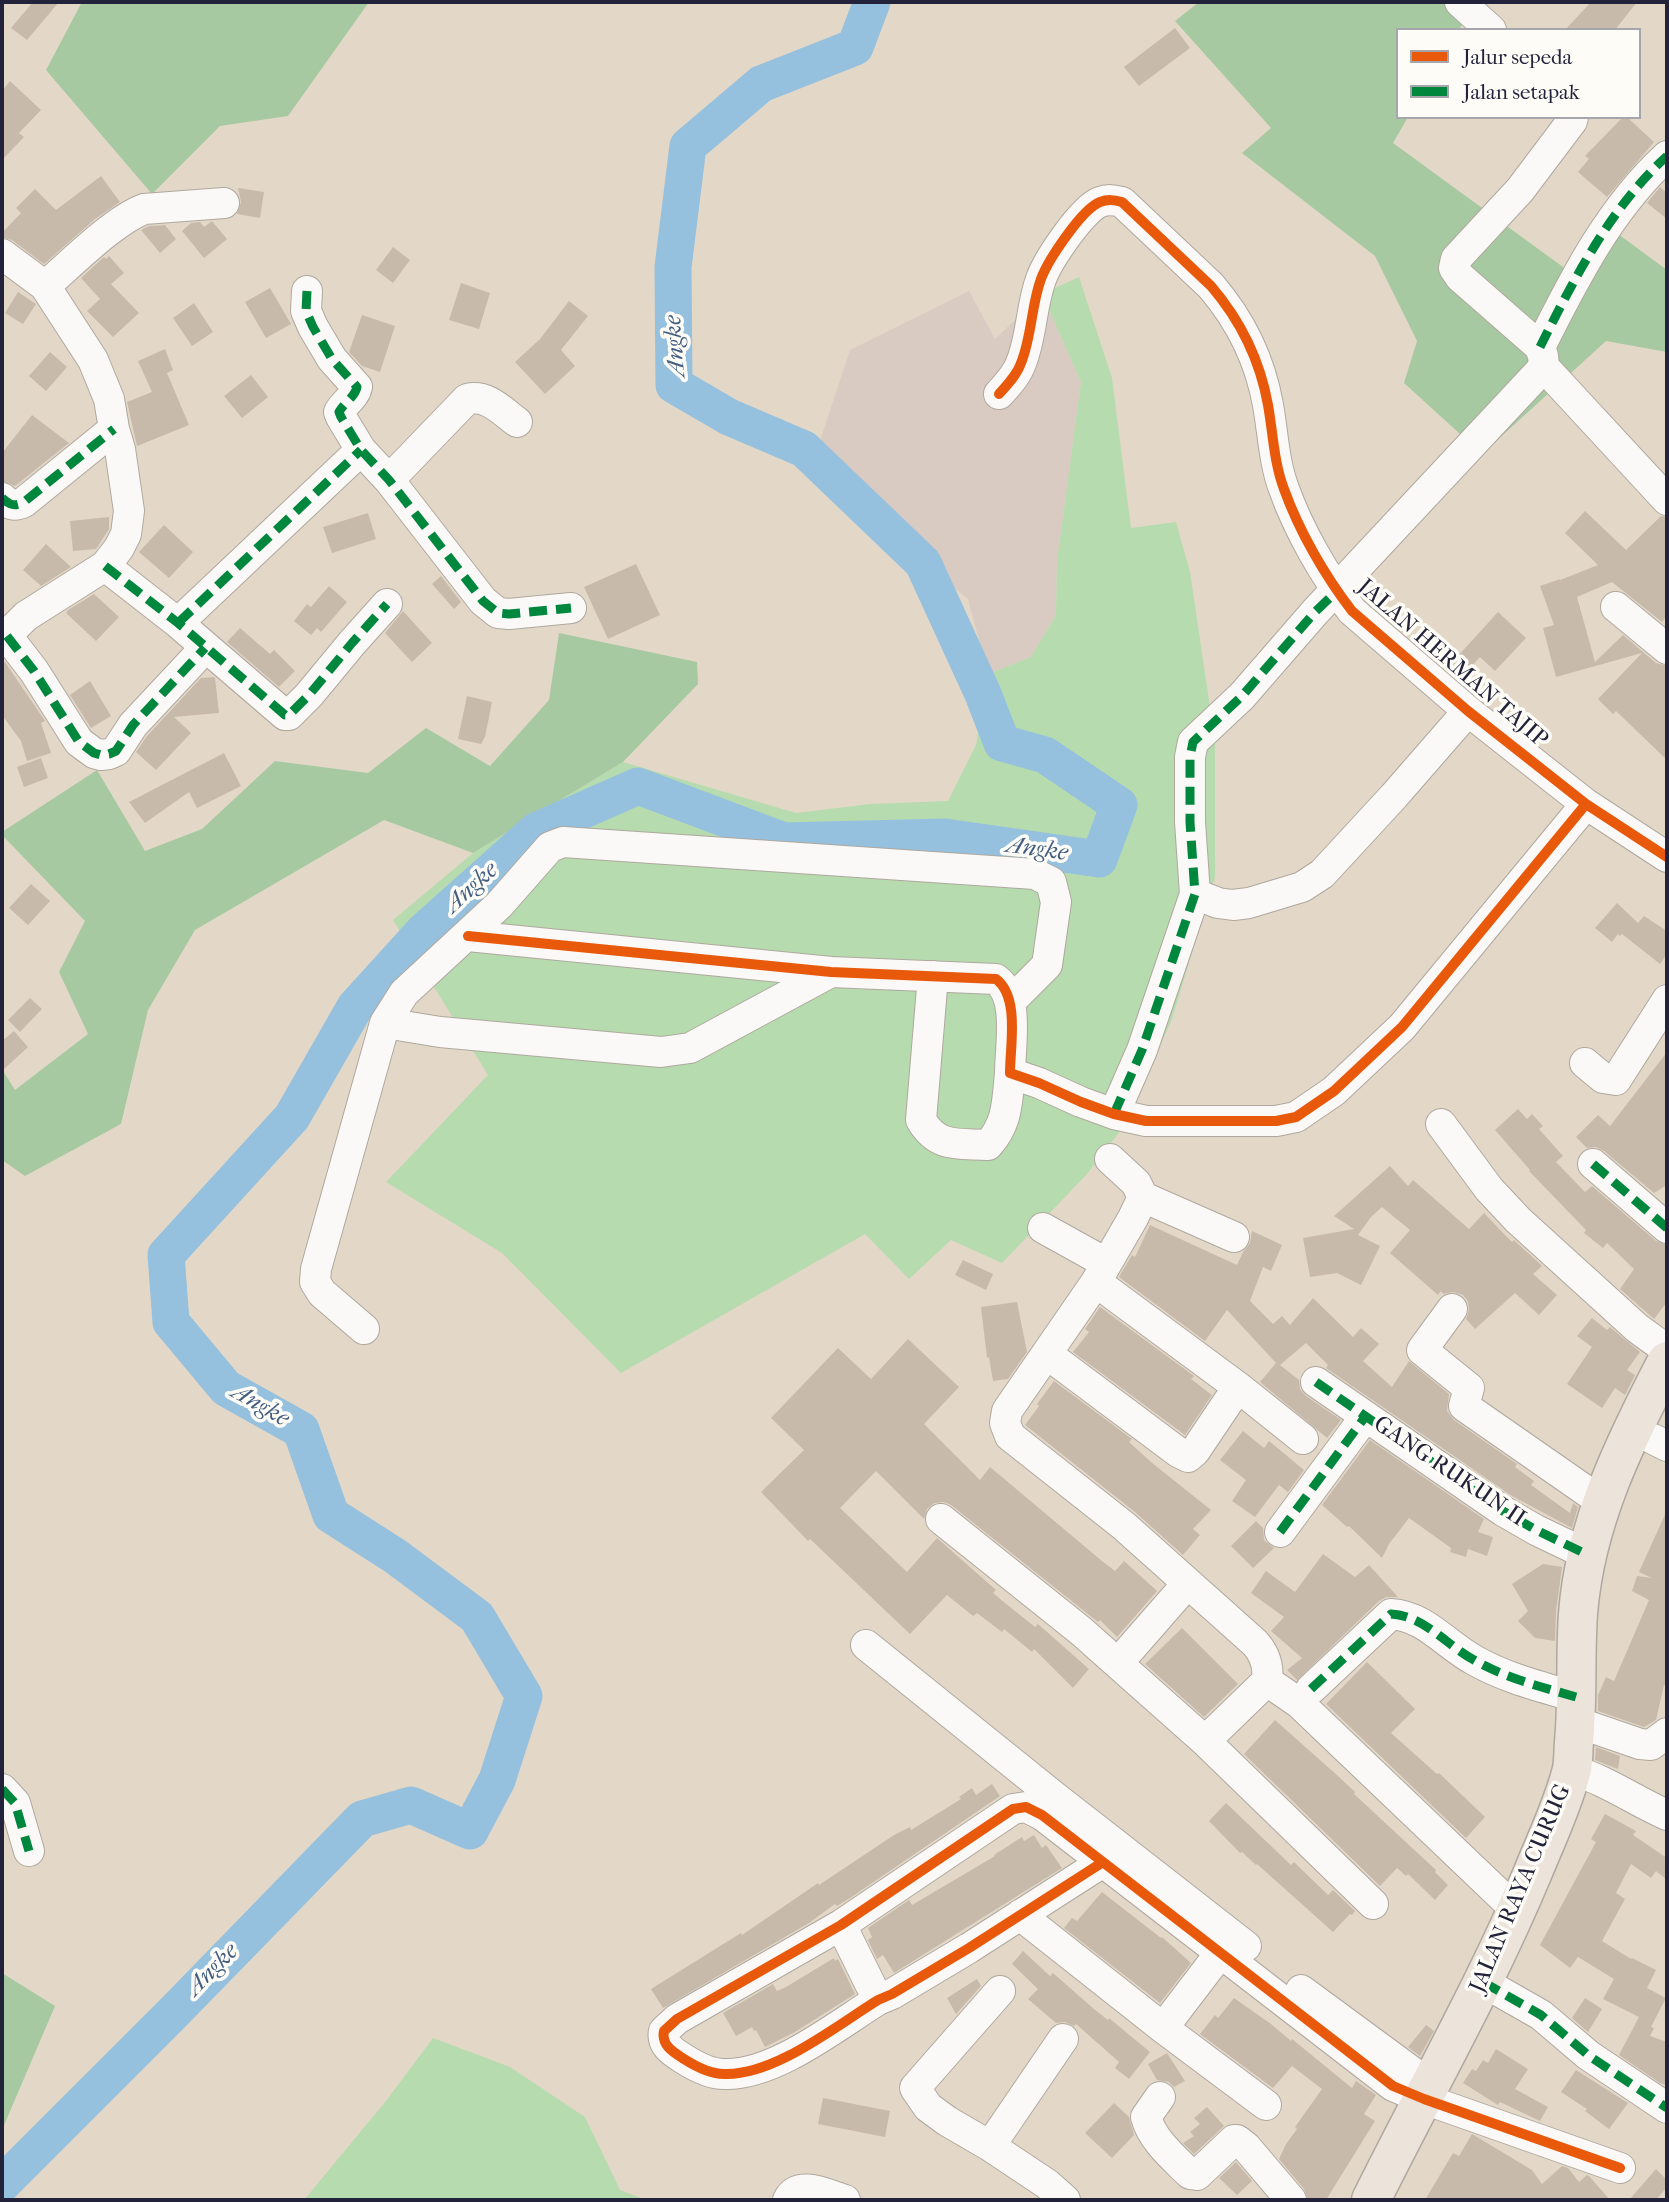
<!DOCTYPE html>
<html>
<head>
<meta charset="utf-8">
<style>
  body { margin:0 }
  #map { position:relative; width:1669px; height:2202px; overflow:hidden; background:#e3d8c7; font-family:"IM FELL French Canon",serif }
  canvas { display:block }
  .frame { position:absolute; inset:0; border:4px solid #22223b; pointer-events:none }
  .legend { position:absolute; left:1396px; top:28px; width:245px; height:91px; box-sizing:border-box; background:#fdfcf7; border:2px solid #a5a5ac; margin:0; padding:9px 12px; list-style:none; font-size:21px; color:#22223b }
  .legend li { display:flex; align-items:center; gap:14px; height:35px }
  .legend b { width:35px; border:2px solid #a5a5ac }
</style>
</head>
<body>
<div id="map">
<canvas width="1669" height="2202"></canvas>
<div class="frame"></div>
<ul class="legend">
<li><b style="height:9px;background:#e8590c"></b>Jalur sepeda</li>
<li><b style="height:9px;background:#00873e"></b>Jalan setapak</li>
</ul>
</div>
<script>
const ctx = document.querySelector('canvas').getContext('2d');
ctx.lineJoin = 'round';
function fill(path, color) { ctx.fillStyle = color; ctx.fill(path, 'evenodd'); }
function trace(path, color, width, dash) { ctx.strokeStyle = color; ctx.lineWidth = width; ctx.lineCap = dash ? 'butt' : 'round'; ctx.setLineDash(dash || []); ctx.stroke(path); }
function label(font, color, halo, rows, align = 'center') {
  ctx.font = font + ' "IM FELL French Canon",serif'; ctx.lineWidth = 7; ctx.setLineDash([]); ctx.textBaseline = 'middle'; ctx.strokeStyle = halo; ctx.fillStyle = color; for (const [text, x, y, turn = 0] of rows) {
    ctx.save(); ctx.translate(x, y); ctx.rotate((+turn || 0) * Math.PI / 180); ctx.textAlign = isNaN(turn) ? turn : align; if (halo) ctx.strokeText(text, 0, 0); ctx.fillText(text, 0, 0); ctx.restore();
  }
}
fill(new Path2D(`
  M969,291L995,339L1042,294L1081,382L1057,562L1056,615L1031,657L988,674L968,599L918,559L813,462L850,350Z`), '#d9cbc1');
fill(new Path2D(`
  M1079,277L1112,378L1131,528L1176,522L1190,572L1215,741V877L1172,1019L1127,1122L1087,1174L1002,1263L951,1240L909,1279L865,1234L621,1373L502,1253L386,1182L488,1075L393,920L473,853L623,762L796,813L870,804L948,801L976,745L988,674L1031,657L1056,615L1057,562L1081,382L1042,294Z
  M433,2038L510,2067L585,2117L620,2190L646,2200H304L386,2101Z`), '#b6dbae');
fill(new Path2D(`
  M82,2H369L288,116L220,126L152,194L46,70Z
  M1199,2H1475L1459,30H1398V117H1408L1393,143L1574,275L1614,231L1667,270V352L1606,341L1482,454L1404,383L1417,341L1375,256L1242,153L1271,128L1175,21Z
  M559,633L697,662L698,684L623,762L473,853L384,820L195,930L148,1010L121,1124L25,1176L2,1160V1069L15,1090L88,1034L59,972L85,921L2,835V832L97,770L145,851L202,829L275,761L368,773L426,728L490,766L549,700Z
  M2,1973L55,2006L2,2130Z`), '#a6c9a1');
trace(new Path2D(`
  M2,2184L173,2013L362,1819L411,1805L470,1831L497,1780L524,1696L477,1617L395,1556L331,1515L301,1430L226,1388L171,1322L166,1255L292,1117L355,1007L424,931L536,831L638,786L784,841L945,837L1099,859L1119,805L1045,755L1002,743L983,694L923,563L804,449L729,417L674,385L673,267L688,146L761,84L855,47L872,2`), '#95c0de', 37);
fill(new Path2D(`
  M33,2H59L27,40L11,28Z
  M1591,2H1637L1615,30H1565Z
  M1175,28L1190,48L1139,86L1124,67Z
  M10,81L41,110L19,133L24,137L2,160V91Z
  M1623,117H1627L1654,142L1607,197L1578,172L1589,159L1585,156Z
  M101,176L120,202L95,219L44,264L12,240L2,237V233L21,213L16,208L35,189L56,210Z
  M1660,187L1667,193V219L1647,203Z
  M238,188L264,192L260,218L237,214L241,202Z
  M212,221L227,239L204,258L182,231L191,223L200,222L204,227Z
  M165,225L176,239L160,253L141,230L149,226Z
  M393,247L410,260L393,283L376,270Z
  M109,256L124,273L111,284L139,313L113,337L87,311L100,299L81,278L104,257L106,259Z
  M461,283L490,293L479,329L449,320Z
  M270,288L291,324L266,338L245,302Z
  M18,292L36,304L23,324L5,313Z
  M569,301L588,316L561,350L575,366L545,394L515,362L540,339Z
  M194,303L213,332L192,346L173,318Z
  M362,315L395,326L380,372L362,366L349,352Z
  M165,349L173,370L167,373L189,425L137,446L127,402L152,392L138,361Z
  M50,352L67,367L46,391L29,376Z
  M251,375L268,397L242,418L224,396Z
  M32,415L69,443L15,486L2,481V453Z
  M1585,511L1626,550L1661,516L1667,517V616L1662,622L1612,582L1577,597L1595,662L1623,635L1656,663L1667,666V760L1616,711L1613,714L1598,699L1642,653L1556,677L1543,628L1554,625L1540,586L1560,579V580L1598,565L1565,533Z
  M368,513L376,539L332,553L323,527Z
  M109,517V529L96,549L73,551L70,521Z
  M164,525L193,552L169,578L139,552Z
  M46,544L71,567L41,586L23,570Z
  M636,564L660,615L608,639L584,587Z
  M441,576L461,602L454,609L432,584Z
  M329,586L347,602L321,632L317,628L311,635L294,621L307,604L311,607Z
  M94,594L119,617L96,641L66,613L68,610Z
  M403,611L432,643L412,662L385,633Z
  M1498,612L1526,638L1495,671L1480,657L1459,680L1446,669Z
  M240,628L270,654L274,650L295,671L279,687L227,642Z
  M5,662L45,721L41,723L51,753L27,761L21,741L2,715V665Z
  M214,677L215,678L219,713L174,717L191,733L156,770L136,752L147,736L201,678Z
  M90,681L111,716L91,728L70,695Z
  M467,696L492,702L485,737L481,744L458,739Z
  M224,753L241,786L197,808L189,792L145,823L129,802Z
  M41,758L48,778L24,787L17,767Z
  M31,884L50,901L28,925L9,908Z
  M1617,903L1638,923L1644,916L1667,931V954L1660,964L1622,934L1620,936L1618,934L1612,942L1595,928Z
  M30,998L42,1009L20,1032L8,1020Z
  M14,1031L28,1047L2,1071V1041Z
  M1667,1052V1185L1654,1193L1604,1151L1596,1147L1587,1148L1576,1137L1598,1115L1610,1126Z
  M1518,1109L1527,1119L1532,1114L1543,1126L1539,1129L1563,1156L1556,1162L1585,1192L1592,1186L1656,1241L1667,1245V1302L1654,1319L1620,1289L1634,1269L1607,1243L1603,1248L1584,1233L1586,1230L1529,1171L1530,1170L1495,1130Z
  M1390,1166L1408,1186L1413,1180L1469,1229L1484,1213L1512,1242L1514,1240L1540,1264L1542,1266L1533,1274L1557,1295L1539,1315L1515,1293L1475,1329L1466,1319L1469,1310L1468,1301L1463,1295L1453,1292L1443,1294L1441,1291L1438,1295L1390,1253L1410,1230L1382,1207L1371,1217L1358,1235L1380,1246L1361,1285L1337,1273L1310,1277L1303,1238L1354,1229L1334,1216Z
  M1150,1225L1237,1265L1243,1252L1250,1243L1252,1231L1282,1245L1271,1271L1263,1267L1250,1301L1273,1324L1282,1316L1290,1325L1313,1298L1353,1337L1361,1328L1379,1344L1363,1361L1392,1387L1409,1361L1449,1394L1447,1411L1454,1420L1517,1464L1515,1467L1534,1481L1531,1485L1570,1513L1573,1503L1578,1507L1572,1528L1512,1496L1326,1368L1328,1365L1306,1343L1280,1365L1299,1380L1300,1389L1306,1396L1341,1420L1327,1438L1260,1382L1276,1363L1227,1310L1205,1341L1119,1277L1132,1255L1135,1257Z
  M963,1260L993,1274L986,1290L955,1275Z
  M1017,1302L1027,1352L1008,1379L993,1381L989,1357L987,1358L981,1307Z
  M1100,1307L1194,1376L1191,1379L1212,1395L1185,1435L1073,1352L1089,1332L1085,1329Z
  M1592,1318L1607,1330L1610,1327L1640,1352L1627,1370L1635,1375L1625,1395L1615,1388L1602,1408L1567,1384L1592,1347L1577,1336Z
  M908,1339L959,1387L924,1424L980,1480L990,1467L1102,1561L1115,1571L1124,1561L1157,1591L1117,1637L1100,1620L1098,1622L951,1505L944,1502L934,1503L927,1509L924,1519L876,1471L840,1508L907,1572L937,1538L996,1590L993,1593L1005,1603L1035,1627L1038,1624L1089,1669L1073,1688L1034,1649L1032,1652L1004,1629L1002,1632L977,1613L973,1616L947,1595L910,1634L810,1539L808,1541L761,1492L804,1450L771,1418L838,1348L871,1379Z
  M1054,1381L1132,1439L1129,1442L1151,1462L1211,1510L1193,1529L1200,1535L1183,1555L1135,1512L1025,1425L1039,1406L1037,1404Z
  M1243,1431L1264,1448L1269,1441L1304,1470L1288,1492L1279,1485L1255,1517L1232,1501L1246,1480L1220,1460Z
  M1370,1440L1484,1519L1478,1532L1493,1537L1487,1556L1468,1549L1466,1557L1450,1552L1451,1548L1409,1518L1389,1544L1382,1558L1349,1526L1347,1527L1322,1505Z
  M1667,1510V1686L1664,1685L1656,1720L1644,1727L1598,1711V1695L1606,1677L1614,1681L1649,1600L1632,1591L1637,1576L1652,1578L1639,1572Z
  M1256,1521L1263,1528L1264,1540L1274,1548L1253,1568L1231,1546Z
  M1323,1554L1355,1577L1369,1565L1398,1597H1386L1379,1601L1297,1680L1287,1670L1302,1658L1271,1631L1284,1617L1251,1593L1266,1571L1295,1592Z
  M1543,1564L1562,1567L1556,1611L1555,1641L1535,1638L1518,1621L1528,1611L1512,1584Z
  M1182,1628L1238,1684L1204,1717L1145,1664Z
  M1367,1662L1415,1709L1391,1733L1437,1774L1439,1773L1485,1817L1466,1838L1326,1704Z
  M1275,1720L1338,1776L1355,1792L1354,1794L1436,1870L1435,1872L1448,1885L1435,1900L1408,1874L1406,1876L1397,1868L1380,1886L1244,1754Z
  M1596,1747L1620,1756L1618,1769L1595,1760Z
  M992,1784L1000,1796L850,1898L837,1906L835,1904L809,1923L663,2008L651,1989L741,1933L742,1935L818,1883L819,1885L894,1835L910,1827L911,1830L961,1799L959,1797L972,1788L976,1795Z
  M1226,1803L1291,1865L1294,1862L1328,1895L1333,1890L1355,1911L1352,1915L1350,1914L1333,1932L1257,1864L1256,1865L1242,1852L1240,1853L1209,1821Z
  M1605,1814L1636,1831L1633,1835L1667,1858V1880L1656,1871L1651,1878L1631,1864L1616,1893L1625,1899L1602,1941L1631,1959L1632,1958L1656,1970L1647,1988L1666,1998L1651,2027L1654,2028L1650,2036L1667,2042V2085L1660,2083L1619,2055L1639,2017L1603,1999L1614,1979L1578,1957L1570,1968L1540,1945L1596,1842L1591,1839Z
  M1034,1835L1042,1848L1046,1845L1062,1868L894,1973L883,1955L877,1959L868,1940L872,1937L868,1928L909,1900L912,1905L995,1856L994,1855L1022,1837L1024,1841Z
  M1102,1892L1161,1938L1162,1937L1191,1963L1160,2003L1064,1928L1072,1918L1077,1921Z
  M1023,1951L1050,1976L1053,1973L1094,2009L1108,2020L1109,2018L1150,2052L1129,2079L1115,2068L1119,2062L1076,2024L1074,2026L1065,2022L1056,2023L1028,1999L1038,1989L1012,1964Z
  M834,1958L835,1961L838,1959L855,1994L795,2032L765,2047L756,2030L754,2031L752,2027L736,2036L723,2013L773,1984L777,1991L786,1987Z
  M977,1979L981,1986L956,2014L947,1998Z
  M1234,1998L1271,2024L1291,2041L1292,2039L1352,2088L1356,2081L1376,2095L1364,2114L1375,2121L1326,2200H1308L1304,2189L1279,2159L1286,2144L1297,2129L1295,2127L1322,2089L1292,2066L1273,2088L1200,2034L1215,2015L1218,2018Z
  M1585,1998L1602,2009L1588,2032L1572,2018Z
  M1426,2025L1434,2031L1420,2056L1408,2047Z
  M1496,2049L1528,2069L1515,2089L1548,2107L1540,2121L1500,2102L1498,2105L1463,2083L1472,2069L1476,2071L1483,2060L1488,2063Z
  M1167,2053L1185,2081L1174,2087L1169,2082L1157,2080L1148,2064Z
  M1576,2070L1628,2103L1609,2129L1585,2111L1587,2109L1561,2092Z
  M823,2098L890,2111L885,2137L818,2124Z
  M1114,2103L1129,2117L1134,2135L1112,2158L1085,2133Z
  M1207,2107L1224,2126L1194,2154L1183,2143L1194,2136L1190,2132L1200,2124L1194,2118Z
  M1472,2134L1532,2170L1542,2184L1562,2166L1568,2168L1579,2182L1587,2175L1589,2176L1610,2200H1425L1453,2153L1459,2156Z
  M1236,2162L1252,2181L1237,2195L1219,2178Z
  M1656,2169L1667,2180V2187L1656,2200H1629Z`), '#c7baab');
const minor = new Path2D(`
  M1460,2L1491,30
  M1573,117L1572,121L1520,190L1456,259L1454,268L1460,277L1540,347L1543,356L1544,367L1667,500
  M2,254L45,286L93,360L109,399L114,429L120,449L129,511L126,534L119,548L105,566L26,616L2,640
  M45,286C72,263 113,221 144,209L224,203
  M307,291L306,311L313,327L332,359L357,387C355,397 344,403 339,412L341,417L361,450L389,480L483,601L498,613L509,614L571,608
  M1540,347C1574,279 1610,208 1667,156
  M999,394C1007,385 1017,375 1021,363C1032,336 1031,306 1041,279C1048,260 1082,209 1100,202C1108,199 1114,200 1122,202L1211,286C1241,321 1260,360 1268,405C1273,433 1274,463 1284,489C1299,531 1325,576 1352,611L1468,711L1586,804L1667,857
  M389,480L467,399C487,394 502,411 517,422
  M2,498C10,505 14,507 24,502L114,429
  M105,566L178,623L285,715H289L309,695L352,643L387,604
  M1616,607L1667,649
  M178,623L361,450
  M7,636L34,671L79,742L94,753L101,755L109,754L116,751L133,725L205,648
  M1195,894L1218,903L1233,905L1249,903L1302,887L1322,874L1394,796L1468,711
  M468,936L831,972L996,979C1020,997 1010,1046 1010,1073L1039,1083L1081,1102L1114,1114L1146,1121H1276L1296,1117L1334,1091L1402,1027L1586,804
  M831,972L690,1048L661,1052L440,1032L385,1023L404,993L499,905L550,847L563,842L1035,874L1051,882L1056,902L1047,965L1011,1001
  M933,976L921,1120C938,1149 959,1143 988,1145C1008,1123 1007,1102 1010,1073
  M1585,1063L1603,1078L1616,1080L1667,1000
  M1114,1114L1142,1050L1195,894L1190,822V757L1193,742L1242,696L1315,612L1544,367
  M1441,1124L1489,1189L1518,1220L1637,1328L1667,1350
  M1110,1159L1136,1183L1143,1197L1133,1218L1096,1282L1007,1411L1005,1423L1010,1436L1124,1526L1255,1643C1265,1654 1269,1666 1267,1681L1299,1703L1517,1911
  M1593,1164L1667,1228
  M1143,1197L1234,1237
  M1043,1228L1106,1263
  M1096,1282L1238,1387L1303,1439
  M1452,1309L1422,1350L1469,1388L1464,1406L1602,1502
  M364,1329L322,1293L315,1282L316,1269L385,1023
  M1047,1354L1178,1452L1188,1457L1195,1451L1238,1387
  M1316,1382L1503,1511L1536,1530L1586,1554
  M1653,1439L1667,1446
  M941,1519L1081,1631L1205,1741L1373,1904
  M1280,1532L1365,1417
  M866,1645L1056,1798L1246,1946
  M1118,1663L1187,1584
  M1311,1689L1391,1614C1425,1616 1446,1645 1474,1660C1505,1678 1542,1687 1576,1697
  M1576,1722L1640,1744L1651,1745L1667,1733
  M1205,1741L1267,1681
  M1572,1770C1606,1780 1635,1801 1667,1815
  M2,1789L15,1803L29,1851
  M1103,1862L969,1948L892,1994L878,2000C836,2026 774,2076 724,2074C710,2074 695,2066 684,2059C673,2052 661,2045 664,2031L677,2019L841,1925L1013,1809L1026,1807L1042,1815L1393,2086L1424,2099L1620,2168
  M1020,1915L1163,2028L1266,2105
  M841,1925L878,2000
  M1483,1982L1541,2015L1588,2055L1667,2108
  M1301,1990L1430,2085
  M1000,1991L915,2088L928,2107L947,2121L990,2146L1047,2184L1065,2200
  M1163,2028L1221,1952
  M1160,2097L1146,2117C1152,2140 1174,2158 1190,2174L1197,2175L1234,2140H1237L1246,2147L1291,2200
  M990,2146L1063,2039
  M788,2200C798,2179 828,2195 845,2200`);
const major = new Path2D(`
  M1371,2200C1425,2091 1486,1985 1533,1872C1546,1840 1562,1807 1571,1773C1574,1763 1573,1752 1574,1742C1578,1699 1575,1657 1578,1614C1585,1522 1625,1442 1667,1361`);
trace(minor, '#afa89f', 32);
trace(major, '#afa89f', 41);
trace(minor, '#fbf9f7', 30);
trace(major, '#ece3da', 38);
trace(new Path2D(`
  M307,291L306,311L313,327L332,359L357,387C355,397 344,403 339,412L341,417L361,450L389,480L483,601L498,613L509,614L571,608
  M1540,347C1574,279 1610,208 1667,156
  M2,498C10,505 14,507 24,502L114,429
  M105,566L178,623L285,715H289L309,695L352,643L387,604
  M178,623L361,450
  M7,636L34,671L79,742L94,753L101,755L109,754L116,751L133,725L205,648
  M1114,1114L1142,1050L1195,894L1190,822V757L1193,742L1242,696L1315,612L1337,591
  M1593,1164L1667,1228
  M1316,1382L1503,1511L1536,1530L1586,1554
  M1280,1532L1365,1417
  M1311,1689L1391,1614C1425,1616 1446,1645 1474,1660C1505,1678 1542,1687 1576,1697
  M2,1789L15,1803L29,1851
  M1483,1982L1541,2015L1588,2055L1667,2108`), '#00873e', 9, [18, 9]);
trace(new Path2D(`
  M999,394C1007,385 1017,375 1021,363C1032,336 1031,306 1041,279C1048,260 1082,209 1100,202C1108,199 1114,200 1122,202L1211,286C1241,321 1260,360 1268,405C1273,433 1274,463 1284,489C1299,531 1325,576 1352,611L1468,711L1586,804L1667,857
  M468,936L831,972L996,979C1020,997 1010,1046 1010,1073L1039,1083L1081,1102L1114,1114L1146,1121H1276L1296,1117L1334,1091L1402,1027L1586,804
  M1103,1862L969,1948L892,1994L878,2000C836,2026 774,2076 724,2074C710,2074 695,2066 684,2059C673,2052 661,2045 664,2031L677,2019L841,1925L1013,1809L1026,1807L1042,1815L1393,2086L1424,2099L1620,2168`), '#e8590c', 10);
label('23px', '#22223b', '#fdfcf7', [
  ["JALAN HERMAN TAJIP",1452,664,41],
  ["GANG RUKUN II",1449,1472,34],
  ["JALAN RAYA CURUG",1521,1889,-67]
]);
label('italic 24px', '#425d80', '#fdfcf7', [
  ["Angke",676,346,-94],
  ["Angke",1037,850,8],
  ["Angke",472,888,-42],
  ["Angke",260,1406,30],
  ["Angke",213,1970,-45]
]);
</script>
</body>
</html>
